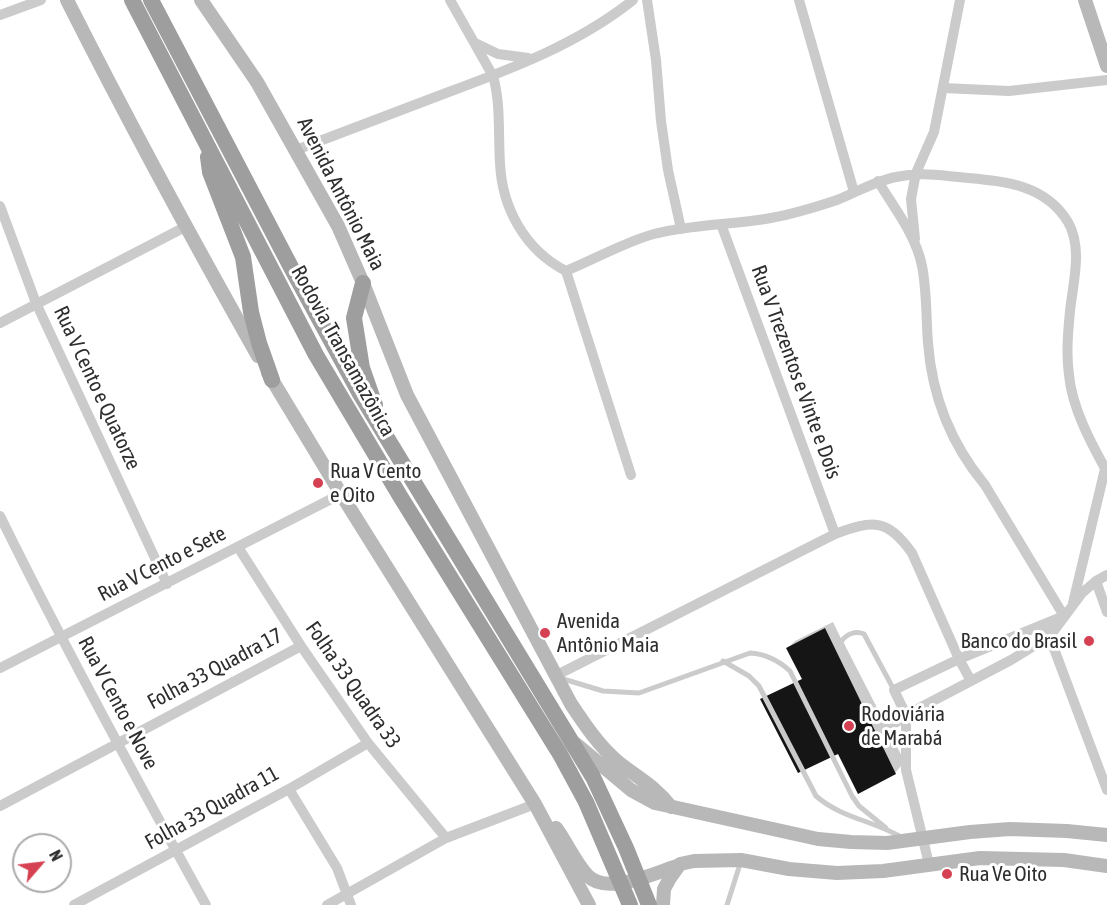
<!DOCTYPE html>
<html>
<head>
<meta charset="utf-8">
<style>
  body { margin:0 }
  #map { position:relative; width:1107px; height:905px; overflow:hidden; background:#fff; font-family:"Asap Condensed",sans-serif }
  canvas { display:block }
  .north { position:absolute; left:12px; top:833px; width:60px; height:60px; box-sizing:border-box; background:#fff; border:2px solid #ababab; border-radius:50%; rotate:62deg; font-size:16px; font-weight:700; line-height:24px; text-align:center; color:#2e2e2e }
  .north::after { content:''; display:block; margin:auto; width:21px; height:27px; background:#d54152; clip-path:polygon(50% 0,100% 100%,50% 72%,0 100%) }
</style>
</head>
<body>
<div id="map">
<canvas width="1107" height="905"></canvas>
<div class="north">N</div>
</div>
<script>
const ctx = document.querySelector('canvas').getContext('2d');
ctx.lineJoin = 'round';
function fill(path, color) { ctx.fillStyle = color; ctx.fill(path, 'evenodd'); }
function trace(path, color, width, dash) { ctx.strokeStyle = color; ctx.lineWidth = width; ctx.lineCap = dash ? 'butt' : 'round'; ctx.setLineDash(dash || []); ctx.stroke(path); }
function label(font, color, halo, rows, align = 'center') {
  ctx.font = font + ' "Asap Condensed",sans-serif'; ctx.lineWidth = 6; ctx.setLineDash([]); ctx.textBaseline = 'middle'; ctx.strokeStyle = halo; ctx.fillStyle = color; for (const [text, x, y, turn = 0] of rows) {
    ctx.save(); ctx.translate(x, y); ctx.rotate((+turn || 0) * Math.PI / 180); ctx.textAlign = isNaN(turn) ? turn : align; if (halo) ctx.strokeText(text, 0, 0); ctx.fillText(text, 0, 0); ctx.restore();
  }
}
fill(new Path2D(`
  M833,622L902,765L895,773L803,679L788,648L795,641Z`), '#0003');
fill(new Path2D(`
  M825,628L896,774L858,794L838,754L798,773L760,699L802,679L786,648Z`), '#151515');
trace(new Path2D(`
  M723,661L749,676L759,686L816,796C841,818 875,821 903,838
  M560,678L603,691L639,693L750,653C766,654 778,660 790,671L852,796L859,806L886,828
  M894,690L864,634C856,630 846,634 841,642L843,647L903,764
  M883,723C892,728 899,727 904,717
  M727,905L741,861`), '#cbcbcb', 5);
trace(new Path2D(`
  M450,0L493,76C501,104 498,133 500,163C502,208 525,250 566,271L631,475
  M647,0L656,60L661,121L668,170L681,229
  M799,0L854,192
  M0,15L41,0
  M475,43L498,54L528,58
  M943,88L1009,91L1107,80
  M296,150C346,131 396,112 446,93C511,69 578,44 633,0
  M878,181C894,208 916,235 922,266C927,291 926,318 928,343C932,396 951,444 985,485L1064,616
  M0,206L36,303L167,584
  M721,224L835,534
  M915,239L911,199L916,173L934,132L960,0
  M566,271C593,260 627,241 654,234C693,224 733,225 771,218C793,214 816,207 837,200C857,192 875,181 896,177C918,172 937,175 959,177C999,181 1044,182 1068,222C1083,248 1073,283 1070,311C1068,332 1066,354 1069,375C1072,408 1091,443 1107,472
  M0,323L185,227
  M0,516C65,648 135,777 206,905
  M238,547L301,646L368,743L446,838
  M1096,581L1107,612
  M1073,603L1105,469
  M1047,630L1107,790
  M0,668L341,494
  M555,676L835,534C873,520 887,518 912,553L959,659L971,681
  M906,715L1011,660L1050,636L1082,593L1096,581L1107,575
  M289,789L337,868L351,905
  M0,806L301,646
  M929,864L906,770V715L894,690L959,659L1064,616
  M74,905L289,789L368,743
  M327,905L446,838L535,804`), '#cbcbcb', 10);
trace(new Path2D(`
  M67,0C128,121 192,239 258,356
  M201,0L257,82L338,226L363,283L407,395L571,704C585,725 599,746 618,762C638,778 655,786 671,807
  M1085,0L1107,66
  M268,373L341,494L535,804L589,905
  M576,744L631,790L655,803L818,839L851,842L887,843L970,832L1010,829L1067,831L1107,835
  M556,828C567,843 575,862 587,875C607,897 656,872 680,865
  M663,905L664,889L670,878L680,864L694,861L741,860L789,869L837,873L883,871L980,858L1064,860L1107,866`), '#b8b8b8', 14);
trace(new Path2D(`
  M132,0L316,355L400,496L560,754L586,802L630,905
  M151,0L293,271L359,392L593,777L626,848L649,905
  M208,157L210,172L243,257L251,312L259,343L272,380
  M363,283L354,318L362,368L375,405`), '#9e9e9e', 16);
for (const [x, y, r, color] of [
  [318,483,6,"#d54152"],
  [545,633,6,"#d54152"],
  [1089,641,6,"#d54152"],
  [849,726,6,"#d54152"],
  [947,874,6,"#d54152"]
]) { const dot = new Path2D(); dot.arc(x, y, r, 0, 2 * Math.PI); ctx.fillStyle = color; ctx.fill(dot); trace(dot, '#fff', 2); }
label('21px', '#2e2e2e', '#fff', [
  ["Avenida Antônio Maia",341,194,63],
  ["Rodovia Transamazônica",343,351,61],
  ["Rua V Trezentos e Vinte e Dois",796,372,70],
  ["Rua V Cento e Quatorze",97,388,65],
  ["Rua V Cento e Sete",162,564,-27],
  ["Folha 33 Quadra 17",215,669,-28],
  ["Folha 33 Quadra 33",353,685,55],
  ["Rua V Cento e Nove",118,703,62],
  ["Folha 33 Quadra 11",212,808,-29]
]);
label('21px', '#2e2e2e', '#fff', [
  ["Rua V Cento",330,471],
  ["e Oito",330,495],
  ["Avenida",557,621],
  ["Antônio Maia",557,645],
  ["Banco do Brasil",1077,641,"right"],
  ["Rodoviária",861,714],
  ["de Marabá",861,738],
  ["Rua Ve Oito",959,874]
], 'left');
</script>
</body>
</html>
